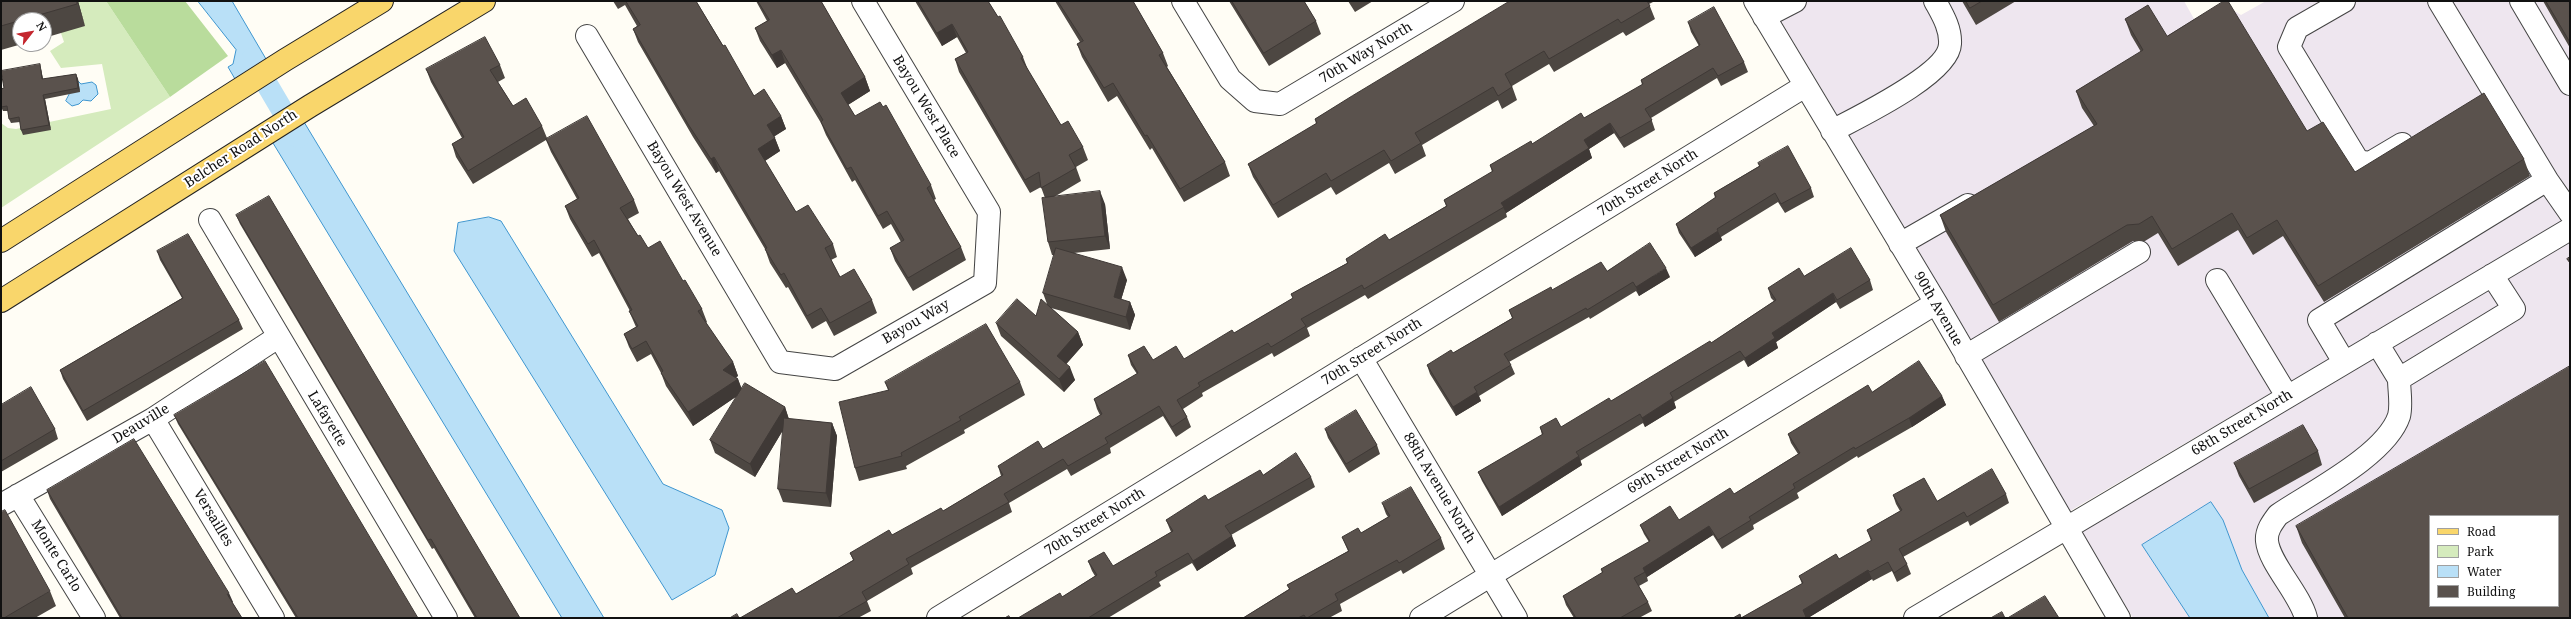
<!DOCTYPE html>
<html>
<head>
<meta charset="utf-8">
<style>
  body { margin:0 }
  #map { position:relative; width:2571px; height:619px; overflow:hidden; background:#fffdf5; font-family:"Noto Serif",serif }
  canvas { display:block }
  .frame { position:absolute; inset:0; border:2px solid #111; pointer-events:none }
  .legend { position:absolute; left:2429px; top:515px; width:130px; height:92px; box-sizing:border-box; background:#fff; border:1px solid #a0a0a0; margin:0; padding:5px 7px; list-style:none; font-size:12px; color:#111 }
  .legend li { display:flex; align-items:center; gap:8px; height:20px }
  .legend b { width:20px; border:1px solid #a0a0a0 }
  .north { position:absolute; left:12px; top:12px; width:40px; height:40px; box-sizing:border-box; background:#fff; border:1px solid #a0a0a0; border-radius:50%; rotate:59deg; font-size:11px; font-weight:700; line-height:16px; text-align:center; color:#111 }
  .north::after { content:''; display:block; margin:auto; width:14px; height:18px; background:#c4262e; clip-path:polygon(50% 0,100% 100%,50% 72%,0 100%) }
</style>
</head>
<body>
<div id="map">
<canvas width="2571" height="619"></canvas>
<div class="frame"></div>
<ul class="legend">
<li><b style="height:5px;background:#f9d66b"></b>Road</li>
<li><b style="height:11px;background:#d5ebbd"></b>Park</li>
<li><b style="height:11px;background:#b9e0f7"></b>Water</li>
<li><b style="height:11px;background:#5a524d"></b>Building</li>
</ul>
<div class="north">N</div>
</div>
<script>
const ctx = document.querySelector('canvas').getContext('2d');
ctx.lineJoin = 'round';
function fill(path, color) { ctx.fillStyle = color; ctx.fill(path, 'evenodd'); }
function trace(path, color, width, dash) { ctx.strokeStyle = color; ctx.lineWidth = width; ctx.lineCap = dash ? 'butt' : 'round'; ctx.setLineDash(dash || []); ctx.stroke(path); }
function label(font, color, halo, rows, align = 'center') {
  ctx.font = font + ' "Noto Serif",serif'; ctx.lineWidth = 4; ctx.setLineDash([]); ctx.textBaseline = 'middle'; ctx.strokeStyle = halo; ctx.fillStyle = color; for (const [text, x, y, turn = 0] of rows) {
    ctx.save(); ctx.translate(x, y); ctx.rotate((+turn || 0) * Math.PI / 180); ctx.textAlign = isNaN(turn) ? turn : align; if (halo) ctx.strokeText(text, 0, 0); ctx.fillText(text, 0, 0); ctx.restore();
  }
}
fill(new Path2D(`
  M1769,1H2184L2198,26L2228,7L2241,15L2266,1H2570V217L2070,511L1952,307Z
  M2570,242V618H2269L2242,570L2223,520L2142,545L2190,618H2133L2081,530ZM2430,516H2558V606H2430Z`), '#eee6ef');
fill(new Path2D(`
  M50,1H106L170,97L1,208V123L8,128L16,129L111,109L102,64L61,68L50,51L64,42Z`), '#d5ebbd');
fill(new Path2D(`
  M106,1H185L228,56L170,97Z`), '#b9dc9c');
const water = new Path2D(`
  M198,1H232L266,59L235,79L228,67L233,64L236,50Z
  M77,80L81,84L92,82L96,85L98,94L91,101L83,100L79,104L72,106L66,101Z
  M304,122L604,618H562L273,143Z
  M489,217L501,221L663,484L722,510L729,528L715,575L672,600L454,251L458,223Z
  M2211,502L2223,520L2242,570L2269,618H2190L2142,545Z`);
fill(water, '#b9e0f7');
trace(water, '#3f96cf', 1);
trace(new Path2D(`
  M252,59L298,137`), '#b9e0f7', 22);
const minor = new Path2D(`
  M1183,1L1230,79L1255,101L1280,104L1453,1
  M1755,1L1936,303L2119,618
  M2344,1L2297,28L2289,47L2358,161L2370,163L2402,144
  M2521,1L2570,84
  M1764,17L1795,1
  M587,36L780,362L835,369L985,283L989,212L863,1
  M1832,131C1858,117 1949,74 1950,44C1951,28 1942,14 1935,1
  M2547,180L2570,213
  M210,220L446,618
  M1900,244L1968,205
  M2217,280L2287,396
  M2377,343L2399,379L2514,309L2492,275
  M1966,356L2139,252
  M1361,358L1516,618
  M2344,362L2319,320L2547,180L2439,1
  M153,419L273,618
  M18,495L94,618
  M1,505L153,419L278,337
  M938,618L1805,86
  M1421,618L1936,303
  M1915,618L2570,229
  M2306,618C2300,594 2269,563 2267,541C2266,531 2272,523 2278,515C2312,492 2386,455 2399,416C2402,405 2399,390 2399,379`);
const major = new Path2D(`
  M1,241L285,60L382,1
  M1,301L310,106L484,1`);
trace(minor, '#444', 24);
trace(major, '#222', 24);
trace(minor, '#fff', 22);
trace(major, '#f9d66b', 22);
fill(new Path2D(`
  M1,1H78L85,26L44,38V20H20V44H22L1,50Z
  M613,1H696L754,96L781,116L786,129L774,136L780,151L765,161L796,212L833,244L837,257L831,260L840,277L872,300L877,313L834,336L826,321L812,329L788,287L786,288L770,263L765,249L719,171L716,173L693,137L638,42L633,29L637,26L625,5L618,9Z
  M756,1H821L865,77L870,91L848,105L855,116L931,185L936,199L934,200L961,247L966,260L913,291L895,261L890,248L901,242L891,224L883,229L855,180L852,182L826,135L821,123L785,63L777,68L760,41L755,28L767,21Z
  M915,1H988L1023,57L1028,70L1061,125L1083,147L1088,160L1076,167L1081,181L1054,197L1105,204L1110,249L1074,253L1127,280L1121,300L1130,302L1135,315L1130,330L1051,308L1078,332L1083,345L1066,364L1075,380L1064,392L1001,336L996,323L1036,316L1047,304L1043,293L1054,255H1052L1048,242L1045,198L1041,187L1030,193L959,72L955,59L966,53L957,37L942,46Z
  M1055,1H1133L1163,53L1168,66L1167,67L1225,162L1230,176L1184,202L1152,148L1150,150L1117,96L1108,102L1082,57L1077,44L1080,42Z
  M1229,1H1304L1316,21L1321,34L1269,66Z
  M1348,1H1373L1355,12Z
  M1510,1H1655L1649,4L1655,19L1626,36L1623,32L1554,72L1549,64L1512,86L1517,100L1502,109L1498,100L1422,145L1426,156L1395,174L1389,163L1336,195L1331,187L1278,218L1253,177L1248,164L1316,124L1315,119Z
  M1962,1H2016L1976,25Z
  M2543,1H2570V48Z
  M2125,19L2167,36L2307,131L2355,172L2524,159L2530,176L2324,302L2283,236L2253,255L2238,230L2178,266L2158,233L2145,241H2133L1999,322L1946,232L1940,215L2094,126L2082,108L2076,91L2141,52L2131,35Z
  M1688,22L1744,62L1748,72L1721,86L1717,78L1651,118L1655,130L1624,148L1614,133L1589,149L1592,158L1506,213L1507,217L1368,299L1365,295L1307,328L1310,336L1274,357L1272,353L1202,393L1203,396L1183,409L1187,417L1191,427L1176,437L1163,416L1110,448L1111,453L1071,476L1067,469L1009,503L1012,512L911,568L913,574L867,601L871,611L858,618H740L796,594L853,560L850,553L892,535L943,511L1001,476L998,466L1043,449L1100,415L1097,409L1094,399L1137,374L1131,365L1128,355L1153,360L1184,359L1234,333L1293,298L1291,294L1347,263L1346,259L1389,240L1446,206L1444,200L1492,172L1490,165L1584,118L1642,85L1641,80L1699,46L1691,32Z
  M500,65L505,78L498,82L513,106L542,126L547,138L634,200L639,213L628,219L638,236L648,248L683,281L702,309L707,322L706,323L733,362L738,376L736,377L738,379L741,388L785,407L789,419L832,423L837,436L831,507L783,502L778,489L783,430L755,477L715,453L710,440L737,396L693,426L666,386L661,373L651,354L637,362L629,347L624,334L636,327L629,311H630L599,253L592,257L570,219L565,206L577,199L551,152L546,140L473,184L456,157L452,144L462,138L431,82L426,69Z
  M41,69L43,79L76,74L78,79L80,92L45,99L51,130L23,135L21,130L20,122L11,123L9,119L8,111H3L1,107L4,88Z
  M1758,163L1811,188L1814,197L1785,213L1778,202L1721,237L1722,240L1695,257L1679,233L1676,224L1715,198L1714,193L1759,166Z
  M236,215L520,618H475L434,548L432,549L240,224Z
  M157,251L239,320L243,329L87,421L63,379L60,370L182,298L160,260Z
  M1607,271L1670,277L1639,296L1636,291L1590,319L1589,317L1509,362L1511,365L1515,374L1479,396L1481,401L1456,416L1430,374L1427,365L1453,353L1512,318L1509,310Z
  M1804,276L1870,280L1873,290L1840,309L1836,302L1776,342L1778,348L1748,367L1744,360L1674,402L1676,408L1645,427L1643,423L1580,461L1582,465L1502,516L1482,481L1478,472L1542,435L1540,427H1561L1611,401L1711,343L1774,301L1771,298L1768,288Z
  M885,382H1020L1025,395L964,430L965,433L906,466L907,469L859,481L855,468L888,390Z
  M1872,392L1942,396L1946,405L1912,427L1858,458L1857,456L1797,493L1799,498L1753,525L1754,529L1722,549L1713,535L1647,577L1648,581L1639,586L1648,602L1652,611L1639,618H1574L1566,605L1563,596L1602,573L1601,569L1649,542L1644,534L1640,525L1679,520L1734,494L1798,454L1791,443L1788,434Z
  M1,405L55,429L58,439L1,472Z
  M174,415L418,618H296L178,424Z
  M1325,429L1377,445L1380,454L1349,473L1328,438Z
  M2318,451L2322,465L2254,503L2239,476L2234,463Z
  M1263,475L1311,477L1315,487L1231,535L1236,546L1197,571L1192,563L1159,582L1161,586L1108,618H1018L1062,597L1095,576L1092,571L1088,561L1113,566L1171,532L1166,520Z
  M47,490L233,602H232L242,618H120L50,499Z
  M2006,494L2009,503L1970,526L1968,521L1903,557L1907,564L1911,574L1897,582L1892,571L1873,581L1872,579L1808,618H1733H1741L1802,584L1799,576L1839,559L1871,541L1867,530L1900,511L1896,504L1893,495L1937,501Z
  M1382,503L1441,538L1445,549L1403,574L1401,570L1340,604L1342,611L1329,618H1243L1289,589L1287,585L1348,551L1342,537L1361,533L1388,517L1386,514Z
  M2296,526L2570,618H2345L2302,543Z
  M50,591L56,606L35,618H1Z`), '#4d4742');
fill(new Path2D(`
  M77,1H78L85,26Z
  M952,24L957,37L942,46L937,33Z
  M781,50L785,63L777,68L772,55Z
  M40,64L44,84L42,79Z
  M76,74L78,79L80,92L78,88Z
  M865,77L870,91L846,106L841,93Z
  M43,95L45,99L51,130L49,125Z
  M781,116L786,129L772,138L767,125Z
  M1610,123L1614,133L1589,149L1592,158L1506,213L1501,203L1584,140Z
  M775,138L780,151L763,162L758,149Z
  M714,157L719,171L716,173L711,159Z
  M1100,191L1105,204L1110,249L1105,236Z
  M1718,231L1722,240L1695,257L1691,248Z
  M1122,267L1127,280L1118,310L1114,297Z
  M1666,268L1670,277L1639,296L1636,287Z
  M1833,293L1836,302L1776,342L1778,348L1748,367L1745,358L1772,333Z
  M1130,302L1135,315L1130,330L1126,317Z
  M1078,332L1083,345L1062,369L1057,356Z
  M733,362L738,376L728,383L723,370Z
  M1070,367L1075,380L1064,392L1059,379Z
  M738,379L743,392L693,426L688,412Z
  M1477,392L1481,401L1456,416L1453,407Z
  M1942,396L1946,405L1912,427L1909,418Z
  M1673,398L1676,408L1645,427L1642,418Z
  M785,407L789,420L755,477L750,464Z
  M832,423L837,436L831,507L826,493Z
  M1579,456L1582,465L1502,516L1499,507Z
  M1709,526L1713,535L1647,577L1643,568Z
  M1232,536L1236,546L1197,571L1193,561Z
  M1868,570L1872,579L1808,618H1807L1803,610Z
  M229,593L233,602L230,603L227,594Z`), '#3f3936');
const building = new Path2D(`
  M1,1H77V4L1,26Z
  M626,1H696L723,46L725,45L754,96L764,89L781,116L767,125L775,138L758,149L796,212L808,205L833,244L825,248L840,277L854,269L872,300L830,323L821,308L807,316L784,273L781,275L765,249L767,248L714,157L711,159L688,124L633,29L640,25Z
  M758,1H821L865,77L841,93L855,116L880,102L883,107L886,105L931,185L927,188L961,247L908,278L890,248L904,240L887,211L878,216L851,167L847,169L821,122L823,120L781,50L772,55L755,28L769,20Z
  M918,1H988L998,17L1000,16L1023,57L1021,58L1061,125L1068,121L1083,147L1069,155L1076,168L1041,188L1039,172L1025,180L955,59L968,52L952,24L937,33Z
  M1058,1H1133L1163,53L1159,55L1225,162L1180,189L1147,135L1145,136L1113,83L1104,88L1077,44L1083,41Z
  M1232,1H1304L1316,21L1264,53Z
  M1510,1H1647L1650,6L1621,23L1618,19L1549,59L1544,51L1505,74L1512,87L1498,96L1493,87L1415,133L1421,143L1391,161L1384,150L1331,181L1326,173L1273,205L1248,164L1317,123L1315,119L1352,96Z
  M1966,1H1982L1970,8Z
  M2224,1H2228L2307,131L2323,122L2355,172L2484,93L2524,159L2318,286L2277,220L2247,238L2232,213L2172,249L2152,216L2139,224L2127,225L1993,305L1940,215L2097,124L2076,91L2143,50L2125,19L2148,5L2167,36Z
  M2546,1H2570V42Z
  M1714,7L1744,62L1718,76L1713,68L1645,109L1652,120L1620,138L1610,123L1584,140L1589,148L1501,203L1504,207L1364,289L1362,285L1301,319L1306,326L1271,347L1268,343L1198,383L1200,386L1177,400L1187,417L1172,427L1159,406L1105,438L1108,443L1068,466L1063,459L1004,494L1009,502L906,559L909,564L862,592L867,601L837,618H740L792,588L796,594L854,560L850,553L889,530L892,535L941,508L943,511L1003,475L998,466L1038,441L1043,449L1102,414L1094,399L1138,373L1128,355L1144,346L1153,360L1176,346L1184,359L1232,330L1234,333L1293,298L1291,294L1348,263L1346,259L1385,234L1389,240L1447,206L1444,200L1493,171L1490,165L1531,141L1532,144L1581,113L1584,118L1643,84L1641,80L1700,45L1688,22Z
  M485,37L500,65L490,70L513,106L526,98L542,126L468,171L452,144L464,137L426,69Z
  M40,64L42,79L76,74L78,88L43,95L49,125L21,130L19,117L9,119L7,106L1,107V89L4,88L1,71Z
  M587,116L634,200L620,208L638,236L640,235L648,248L660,241L683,281L685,280L702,309L698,311L733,362L723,370L738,379L688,412L661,373L663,371L646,341L632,349L624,334L638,326L629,311L632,310L594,240L588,244L565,206L579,198L546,139Z
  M1788,146L1811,188L1781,204L1775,193L1717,229L1718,231L1691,248L1676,224L1716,197L1714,193L1760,166L1758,163Z
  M1100,191L1105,236L1048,242L1042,198Z
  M269,196L520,618H477L431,539L428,540L236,215Z
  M188,234L239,320L83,411L60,370L183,298L157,251Z
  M1650,243L1666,268L1636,287L1633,282L1587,310L1586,308L1504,354L1511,365L1474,387L1477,392L1453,407L1427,365L1451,350L1453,353L1513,318L1509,310L1551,287L1552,290L1601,262L1607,271Z
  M1056,248L1122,267L1114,297L1130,302L1126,317L1043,293Z
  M1851,248L1870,280L1837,300L1833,293L1772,333L1775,338L1745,358L1740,351L1670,393L1673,398L1642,418L1640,414L1576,452L1579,456L1499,507L1478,472L1543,434L1540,427L1556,418L1561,427L1609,398L1611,401L1710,341L1711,343L1776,300L1768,288L1799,268L1804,276Z
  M2570,257V263L2567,259Z
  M1017,299L1036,316L1041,299L1078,332L1057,356L1070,367L1059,379L996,323Z
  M986,324L1020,382L959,417L961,420L901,453L902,456L855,468L839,402L889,390L885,382Z
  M265,361L418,618H298L174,415Z
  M1919,361L1942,396L1909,418L1855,449L1854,447L1793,484L1795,488L1749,517L1751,520L1718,540L1709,526L1643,568L1645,572L1634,578L1648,602L1620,618H1576L1563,596L1603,572L1601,569L1650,541L1640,525L1670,506L1679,520L1730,488L1734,494L1800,453L1788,434L1868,385L1872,392Z
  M2570,366V618H2348L2296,526ZM2430,516H2558V606H2430Z
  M745,383L785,407L750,464L710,440Z
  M31,387L55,429L1,461V405Z
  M1356,410L1377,445L1346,464L1325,429Z
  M784,418L832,423L826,493L778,489Z
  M2303,425L2318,451L2249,489L2234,463Z
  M134,439L229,593L227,594L242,618H122L47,490Z
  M1296,453L1311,477L1225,526L1232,536L1193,561L1188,553L1155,572L1157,576L1088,618H1018L1060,593L1062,597L1097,575L1088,561L1104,552L1113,566L1173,531L1166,520L1205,495L1208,500L1260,470L1263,475Z
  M1992,469L2006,494L1967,517L1964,512L1899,549L1907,564L1894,573L1888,562L1870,572L1868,570L1803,610L1806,617L1804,618H1733L1740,614L1741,618L1803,583L1799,576L1836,554L1839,559L1872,540L1867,530L1902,510L1893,495L1924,478L1937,501Z
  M1411,487L1441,538L1399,563L1397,560L1335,594L1338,600L1307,618H1306L1304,615L1298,618H1243L1290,589L1287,585L1349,551L1342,537L1358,528L1361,533L1390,516L1382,503Z
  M5,510L50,591L4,618H1V512Z
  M2045,596L2059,618H2008Z
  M2002,612L2005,618H1991Z
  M737,614L739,618H730Z
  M1009,616L1010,618H1005Z`);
fill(building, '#5a524d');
trace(building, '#3f3936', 1);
label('14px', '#111', '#fff', [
  ["70th Way North",1366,53,-31],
  ["Bayou West Place",926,107,59],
  ["Belcher Road North",241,149,-33],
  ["70th Street North",1648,183,-32],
  ["Bayou West Avenue",684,199,59],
  ["90th Avenue",1938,309,60],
  ["Bayou Way",916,322,-30],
  ["70th Street North",1372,352,-32],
  ["Lafayette",327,419,59],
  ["68th Street North",2242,423,-31],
  ["Deauville",141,424,-31],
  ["69th Street North",1678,461,-31],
  ["88th Avenue North",1439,488,59],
  ["Versailles",213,518,59],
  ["70th Street North",1095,522,-32],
  ["Monte Carlo",56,556,58]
]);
</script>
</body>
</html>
